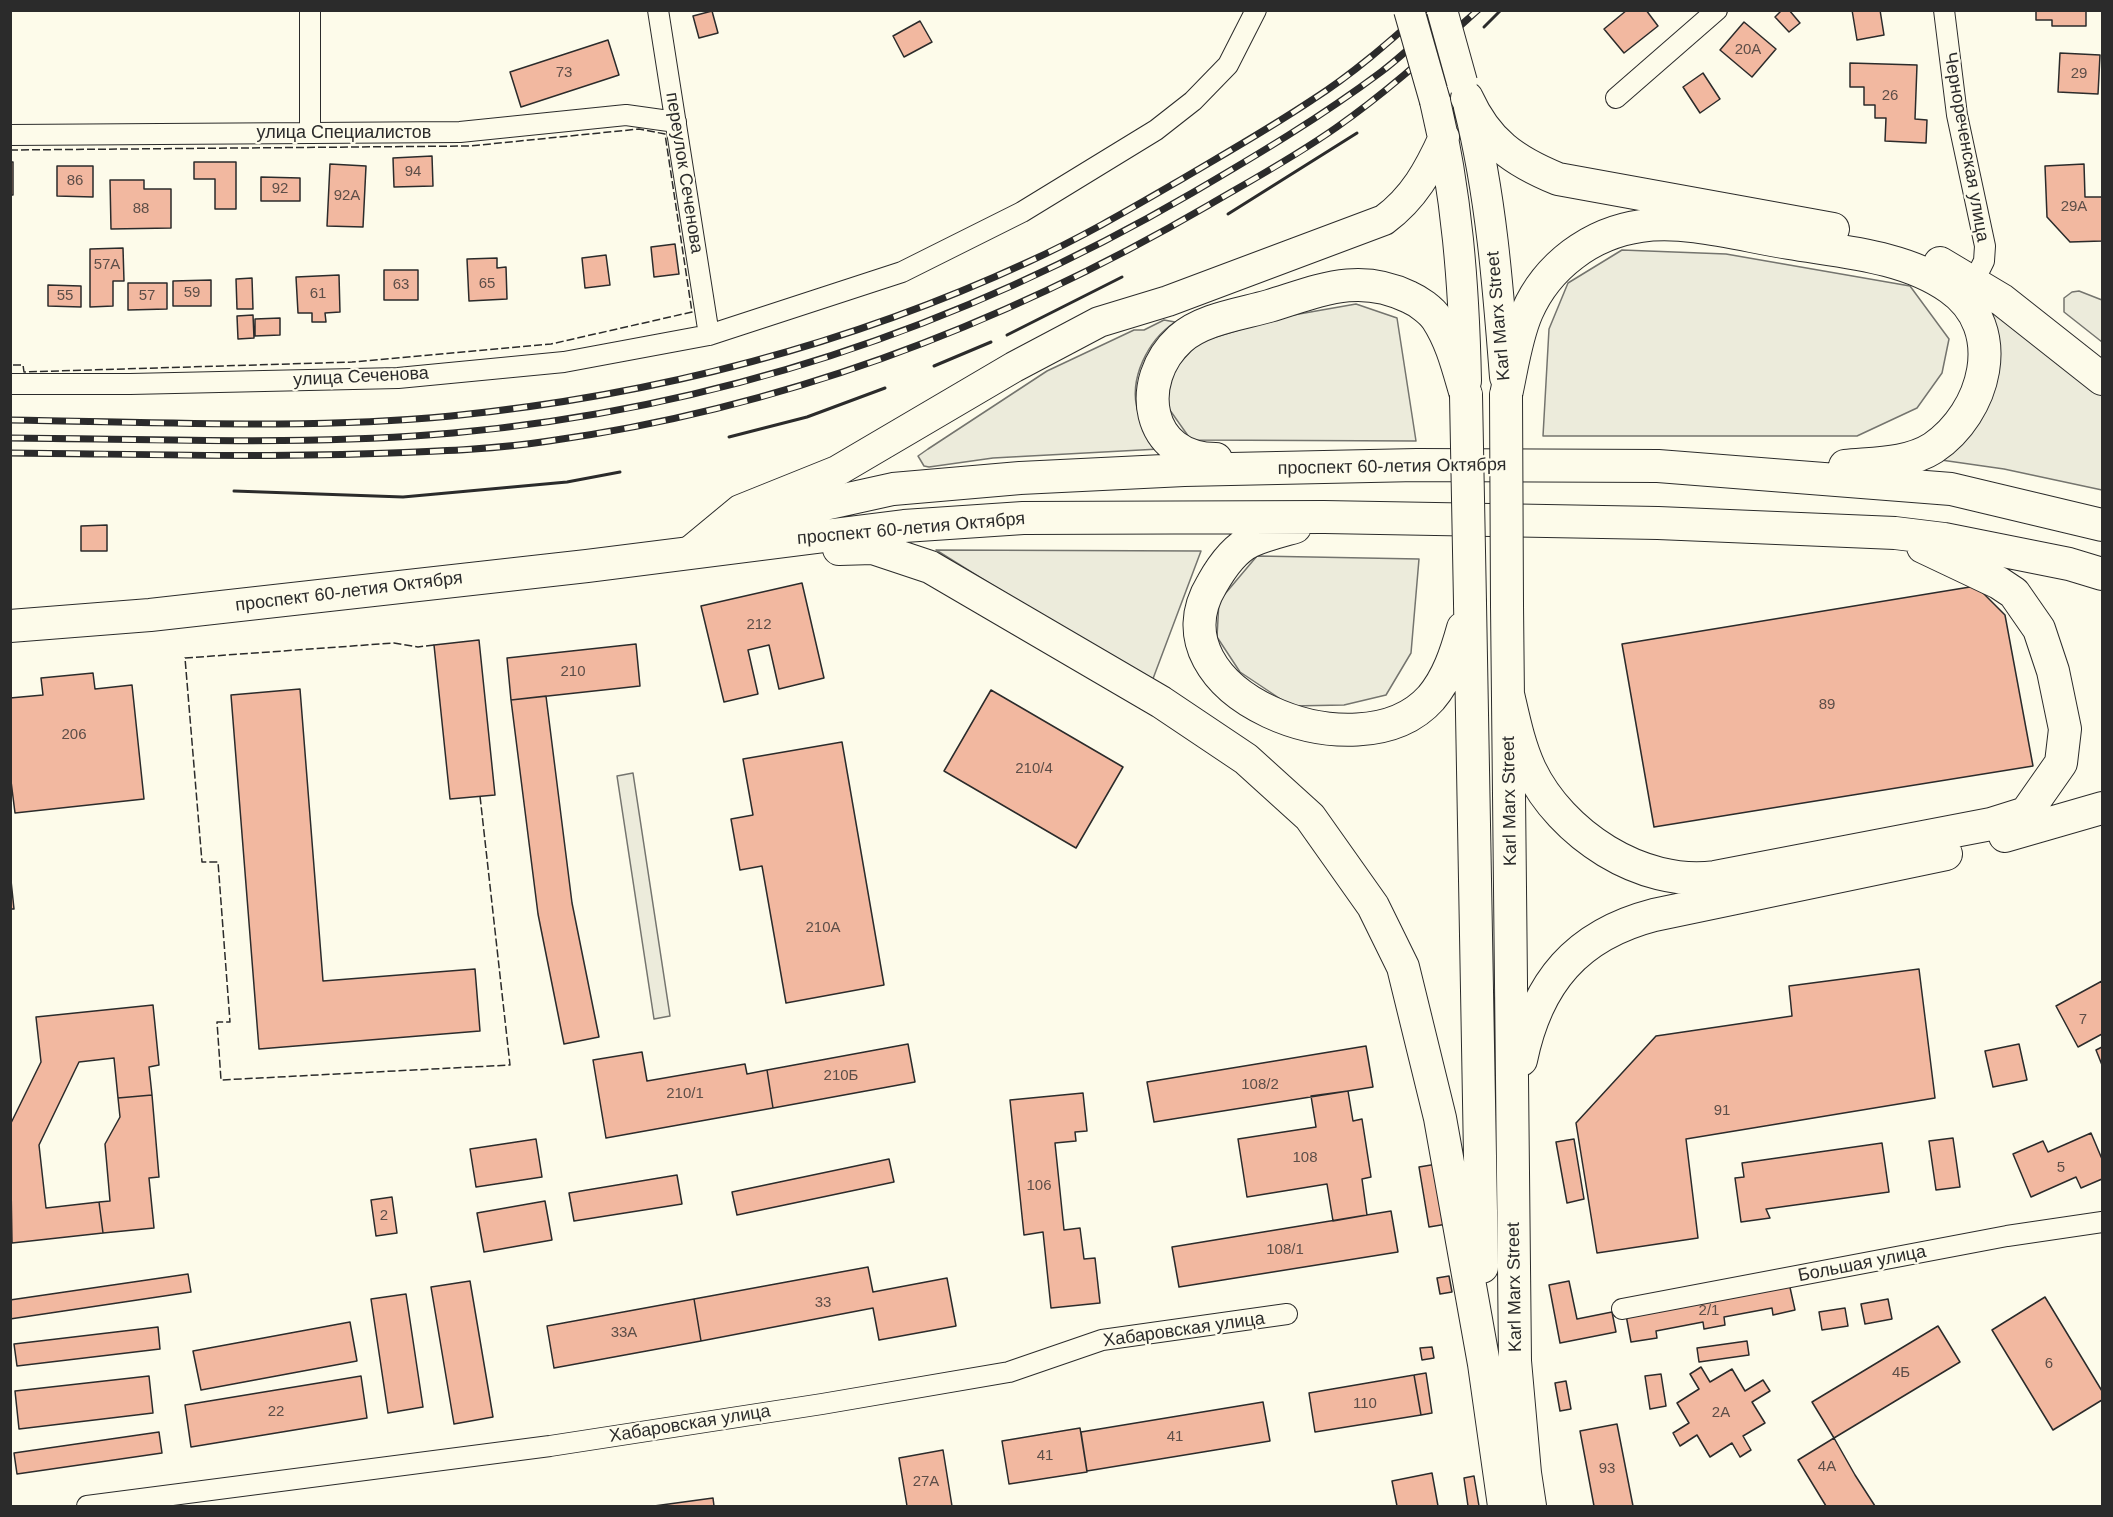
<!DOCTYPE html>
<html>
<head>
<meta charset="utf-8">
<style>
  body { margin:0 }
  #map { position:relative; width:2113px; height:1517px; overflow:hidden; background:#fdfbea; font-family:Helvetica,sans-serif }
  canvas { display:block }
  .frame { position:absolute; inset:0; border:12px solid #2b2b2b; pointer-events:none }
</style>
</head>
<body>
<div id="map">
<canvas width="2113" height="1517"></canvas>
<div class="frame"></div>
</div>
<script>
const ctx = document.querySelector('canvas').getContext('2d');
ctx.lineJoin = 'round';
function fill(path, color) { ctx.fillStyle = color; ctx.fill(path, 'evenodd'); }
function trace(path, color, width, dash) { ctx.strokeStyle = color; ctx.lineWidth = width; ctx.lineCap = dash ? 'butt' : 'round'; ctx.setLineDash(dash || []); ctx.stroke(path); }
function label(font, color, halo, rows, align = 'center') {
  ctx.font = font + ' Helvetica,sans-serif'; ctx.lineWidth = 4.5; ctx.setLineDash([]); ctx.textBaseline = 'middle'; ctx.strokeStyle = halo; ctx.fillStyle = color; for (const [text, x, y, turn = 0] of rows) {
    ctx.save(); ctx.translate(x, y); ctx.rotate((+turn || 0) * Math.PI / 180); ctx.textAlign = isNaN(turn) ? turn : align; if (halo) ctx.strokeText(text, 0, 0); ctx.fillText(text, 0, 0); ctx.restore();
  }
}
const green = new Path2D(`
  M1622,250L1726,254L1910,286L1949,339L1942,373L1917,408L1857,436H1543L1549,329L1568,283Z
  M2079,291L2102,300V342L2064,312V298L2072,292Z
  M1356,304L1397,318L1416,441L1191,440L1167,406L1171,373L1199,342L1282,317Z
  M1994,310L2102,395V490L2004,469L1941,460Z
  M1164,320L1175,322C1148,340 1128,379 1138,412C1143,425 1152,437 1159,449L993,458L929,467L924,466L918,456L928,449L1047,371L1134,330H1144Z
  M936,550L1201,551L1151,684Z
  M1257,556L1419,559L1411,653L1386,695L1344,705L1291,706L1240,672L1217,637L1219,601Z
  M633,773L670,1016L654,1019L617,776Z`);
fill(green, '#ecebdb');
trace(green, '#74746e', 1.5);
const building = new Path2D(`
  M1627,10H1646L1658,26L1624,53L1604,29Z
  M1782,10H1789L1800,23L1789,32L1775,17Z
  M1852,10H1880L1884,35L1857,40Z
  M2036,10H2086V26H2052V20H2036Z
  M712,11L718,33L699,38L693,16Z
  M920,21L932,42L904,57L893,36Z
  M1744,22L1776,49L1752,77L1720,50Z
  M608,40L619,75L521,107L510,72Z
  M2060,53L2100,55L2098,94L2058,92Z
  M1850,63L1917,65L1915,119L1927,120L1926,143L1885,141L1886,118H1875V105H1864V87H1850Z
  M1703,73L1720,99L1700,113L1683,87Z
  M432,156L433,186L394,187L393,158Z
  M10,162H13V195H10Z
  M194,162H236V209H215V179H194Z
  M330,164L366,166L363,227L327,226Z
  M2084,164L2085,197H2102V241L2070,242L2047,217L2045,166Z
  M57,166H93V197L57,196Z
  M261,177L300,178V201H261Z
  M110,180H144V189H171V228L111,229Z
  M675,244L679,274L654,277L651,247Z
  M123,248L124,281H113V306L90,307V249Z
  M606,255L610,285L585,288L582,258Z
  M497,258V268L506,267L507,299L469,301L467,259Z
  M384,270H418V300H384Z
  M339,275L340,312L325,313L326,322H312V313H298L296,277Z
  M252,278L253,309H237L236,279Z
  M211,280V306H173V281Z
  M128,283H167V309L128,310Z
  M48,285L81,286V307L48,306Z
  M253,315L254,338L238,339L237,316Z
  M280,318V335L255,336V319Z
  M107,525V551H81V526Z
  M802,583L824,678L779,689L769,645L748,650L758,694L724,702L701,606Z
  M1976,586L2005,615L2033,766L1654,827L1622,644Z
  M479,640L495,795L450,799L434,645Z
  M636,644L640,686L511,700L507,658Z
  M93,673L95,689L132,685L144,799L15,813L10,773V698L43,695L41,678Z
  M300,689L323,981L475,969L480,1031L259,1049L231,695Z
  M991,690L1123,767L1076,848L944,771Z
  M546,696L572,903L599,1037L564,1044L538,914L511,700Z
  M842,742L884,985L786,1003L762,866L740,870L731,819L753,815L743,759Z
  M10,871L14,909H10Z
  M1919,969L1935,1098L1686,1139L1698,1238L1597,1253L1576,1123L1656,1036L1792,1016L1789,986Z
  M2102,981V1034L2078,1047L2056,1006Z
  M153,1005L159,1065L149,1067L152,1095L118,1098L114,1058L79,1062L39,1145L46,1208L99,1202L103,1233L12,1243L10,1125L41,1062L36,1017Z
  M908,1044L915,1082L773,1108L767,1070Z
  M2019,1044L2027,1080L1993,1087L1985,1051Z
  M1366,1046L1373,1087L1154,1122L1147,1082Z
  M2102,1047V1065L2096,1050Z
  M642,1052L647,1081L745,1064L747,1074L767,1070L773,1108L606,1138L593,1060Z
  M1348,1091L1353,1121L1362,1119L1371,1177L1362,1179L1367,1215L1333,1221L1327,1184L1247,1197L1238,1139L1316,1127L1311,1096Z
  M1083,1093L1087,1131L1075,1132L1076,1141L1055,1143L1064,1230L1080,1228L1084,1259L1095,1258L1100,1303L1051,1308L1043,1232L1024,1235L1010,1100Z
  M152,1095L159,1177L149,1178L154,1228L103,1233L99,1202L110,1201L105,1144L120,1117L118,1098Z
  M2091,1133L2102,1159V1179L2081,1188L2076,1177L2031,1197L2013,1154L2043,1141L2048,1152Z
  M1953,1138L1960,1187L1936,1190L1929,1141Z
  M536,1139L542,1177L476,1187L470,1149Z
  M1574,1139L1584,1199L1567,1203L1556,1142Z
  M1882,1143L1889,1192L1766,1209L1770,1218L1741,1222L1735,1178L1744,1177L1742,1163Z
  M889,1159L894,1182L737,1215L732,1192Z
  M1437,1164L1447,1224L1429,1227L1419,1167Z
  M677,1175L682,1204L574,1221L569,1193Z
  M392,1197L397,1233L376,1236L371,1200Z
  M545,1201L552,1240L484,1252L477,1213Z
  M1391,1211L1398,1252L1179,1287L1172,1247Z
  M868,1267L873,1292L947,1278L956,1326L879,1340L873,1308L701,1341L694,1299Z
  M188,1274L191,1292L10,1319V1300Z
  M1449,1276L1452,1292L1440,1294L1437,1278Z
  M470,1281L493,1417L454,1424L431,1287Z
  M1569,1281L1577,1319L1612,1312L1616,1332L1560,1343L1549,1285Z
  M1789,1283L1795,1310L1773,1315L1772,1308L1724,1317L1725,1325L1704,1329L1703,1322L1656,1331L1657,1338L1631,1342L1626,1315Z
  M406,1294L423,1407L388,1413L371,1299Z
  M2045,1297L2102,1391V1400L2053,1430L1992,1330Z
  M694,1299L701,1341L554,1368L547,1326Z
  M1888,1299L1892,1319L1865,1324L1861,1304Z
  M1845,1308L1848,1326L1822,1330L1819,1312Z
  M350,1322L357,1361L201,1390L193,1351Z
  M1938,1326L1960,1362L1834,1438L1812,1402Z
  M158,1327L160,1349L17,1366L14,1344Z
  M1747,1341L1749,1355L1699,1362L1697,1348Z
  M1432,1347L1434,1358L1422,1360L1420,1348Z
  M1701,1367L1710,1382L1732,1369L1745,1391L1763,1380L1770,1391L1752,1402L1765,1423L1743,1436L1751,1450L1740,1457L1732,1443L1710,1457L1697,1435L1680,1446L1673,1433L1689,1423L1677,1403L1699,1389L1690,1374Z
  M1426,1373L1432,1413L1421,1415L1414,1375Z
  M1661,1374L1666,1406L1650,1409L1645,1376Z
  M1414,1375L1421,1415L1315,1432L1309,1393Z
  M149,1376L153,1413L19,1429L15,1391Z
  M361,1376L367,1418L191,1447L185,1405Z
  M1566,1381L1571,1409L1560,1411L1555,1383Z
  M1263,1402L1270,1441L1087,1471L1081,1432Z
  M1617,1424L1633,1506H1594L1580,1431Z
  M1080,1428L1087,1472L1009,1484L1002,1441Z
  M159,1432L162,1453L17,1474L14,1453Z
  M1834,1438L1855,1475L1875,1506H1826L1798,1460Z
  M943,1450L952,1506H907L899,1458Z
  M1432,1473L1438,1506H1397L1392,1481Z
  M1474,1476L1479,1506H1468L1464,1478Z
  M713,1498L714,1506H654Z`);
fill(building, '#f2b8a0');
trace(building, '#2b2b2b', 1.5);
const minor = new Path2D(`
  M658,10L709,335
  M1944,10L1957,115L1985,246L1984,261L1974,281
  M1616,98L1717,10
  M310,133V10
  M10,135L460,132L626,115L676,122
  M10,384H130L398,378L564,362L709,335L902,272L1022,212L1156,130L1193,101L1228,65L1256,10
  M1622,1309L2007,1236L2102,1222
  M87,1506L550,1446L822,1404L1009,1372L1102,1340L1287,1314`);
const primary = new Path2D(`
  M1435,101C1457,193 1464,286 1466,381
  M1469,107C1491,195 1498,286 1505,377
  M688,553L740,510L837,471L1014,367L1099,322L1168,301L1384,220C1414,198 1429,170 1444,137`);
const trunk = new Path2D(`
  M1467,98C1487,142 1514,161 1558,179L1833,229
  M1940,263L2002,300L2102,379
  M1506,395C1512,368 1516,337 1527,312C1547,266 1591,233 1641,226C1686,219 1744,236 1789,243C1842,252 1905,256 1950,288C2009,329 1985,413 1933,448C1908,464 1874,463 1845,466
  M1216,459C1146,459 1134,381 1180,339C1202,319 1241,314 1269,306C1319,291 1358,272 1409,297C1418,301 1431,310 1437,319C1452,342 1458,368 1466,395
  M1295,527C1281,531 1265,535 1251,541C1234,549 1221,568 1212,584C1146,692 1359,779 1431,698C1448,678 1456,653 1463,628
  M731,536L798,510L893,489L1020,478L1184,470L1417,465L1658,466L1951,489L2102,525
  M839,549L873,548L930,567L1161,702L1246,759L1310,817L1373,906L1403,967L1440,1118L1484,1364L1504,1506
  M1470,603L1482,1267
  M1507,605L1515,1361L1525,1473L1530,1506
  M10,626L150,615L587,566L904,526L1023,518L1324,517L1658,523L1895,533L1944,539L2069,564L2102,574
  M1508,694C1514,720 1519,745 1530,769C1561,834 1641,887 1715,877L1991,824L2026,813L2061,763L2065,729L2053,671L2039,629L2014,593L1999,583L1923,547
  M2005,836L2102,808
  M1521,1060C1537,982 1577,935 1654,915L1946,854`);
trace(minor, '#2b2b2b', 22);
trace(primary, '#2b2b2b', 32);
trace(trunk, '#2b2b2b', 34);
trace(minor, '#fdfbea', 20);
trace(primary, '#fdfbea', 30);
trace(trunk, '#fdfbea', 32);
const rail = new Path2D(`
  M10,420C157,422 305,430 451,416C650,396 846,346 1028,262C1081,238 1132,208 1182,179C1226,153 1270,128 1312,100C1353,74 1389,42 1425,10
  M10,438C157,439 306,446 453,433C718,409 962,327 1192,193C1257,155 1321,117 1381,72C1406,53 1428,31 1451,10
  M10,453C137,454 264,458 391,453C444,451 497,449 549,441C785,408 1003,325 1209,205C1252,180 1296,156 1337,127C1387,92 1432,51 1478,10`);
trace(rail, '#2b2b2b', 7);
trace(rail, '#fdfbea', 4.5, [14]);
const primaryBridge = new Path2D(`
  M1409,10L1435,101
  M1442,10L1462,82`);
const trunkBridge = new Path2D(`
  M1466,395L1470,603
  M1506,395L1507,605`);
trace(primaryBridge, '#2b2b2b', 32, []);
trace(trunkBridge, '#2b2b2b', 34, []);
trace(primaryBridge, '#fdfbea', 30);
trace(trunkBridge, '#fdfbea', 32);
trace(new Path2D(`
  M10,150L470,146L639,129L665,134L692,312L551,344L352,362L24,372L23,365H10
  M434,645L418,647L394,643L185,658L202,862H218L230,1022H217L221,1080L510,1065L480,796`), '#2b2b2b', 1.5, [8, 3]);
trace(new Path2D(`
  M1484,27L1501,10
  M1228,214L1357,133
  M1007,335L1122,277
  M934,366L991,342
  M729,437L807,417L885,388
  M234,491L403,497L567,482L620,472`), '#2b2b2b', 3);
label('15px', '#5d4e48', null, [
  ["20А",1748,50],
  ["73",564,73],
  ["29",2079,74],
  ["26",1890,96],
  ["94",413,172],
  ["86",75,181],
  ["92",280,189],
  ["92А",347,196],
  ["29А",2074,207],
  ["88",141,209],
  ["57А",107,265],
  ["65",487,284],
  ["63",401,285],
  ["59",192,293],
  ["61",318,294],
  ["55",65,296],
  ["57",147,296],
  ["212",759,625],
  ["210",573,672],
  ["89",1827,705],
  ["206",74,735],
  ["210/4",1034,769],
  ["210А",823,928],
  ["7",2083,1020],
  ["210Б",841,1076],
  ["108/2",1260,1085],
  ["210/1",685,1094],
  ["91",1722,1111],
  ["108",1305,1158],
  ["5",2061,1168],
  ["106",1039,1186],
  ["2",384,1216],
  ["108/1",1285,1250],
  ["33",823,1303],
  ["2/1",1709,1311],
  ["33А",624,1333],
  ["6",2049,1364],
  ["4Б",1901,1373],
  ["110",1365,1404],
  ["22",276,1412],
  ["2А",1721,1413],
  ["41",1175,1437],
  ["41",1045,1456],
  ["4А",1827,1467],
  ["93",1607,1469],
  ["27А",926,1482]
]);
label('18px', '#2b2b2b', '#fdfbea', [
  ["улица Специалистов",344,133],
  ["Чернореченская улица",1966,147,80],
  ["переулок Сеченова",684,173,81],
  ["Karl Marx Street",1499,316,-95],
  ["улица Сеченова",361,377,-3],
  ["проспект 60-летия Октября",1392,467,-1],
  ["проспект 60-летия Октября",911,529,-5],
  ["проспект 60-летия Октября",349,592,-7],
  ["Karl Marx Street",1510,801,-91],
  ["Большая улица",1862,1264,-11],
  ["Karl Marx Street",1515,1287,-91],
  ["Хабаровская улица",1184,1330,-8],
  ["Хабаровская улица",690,1424,-9]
]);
</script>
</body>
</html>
